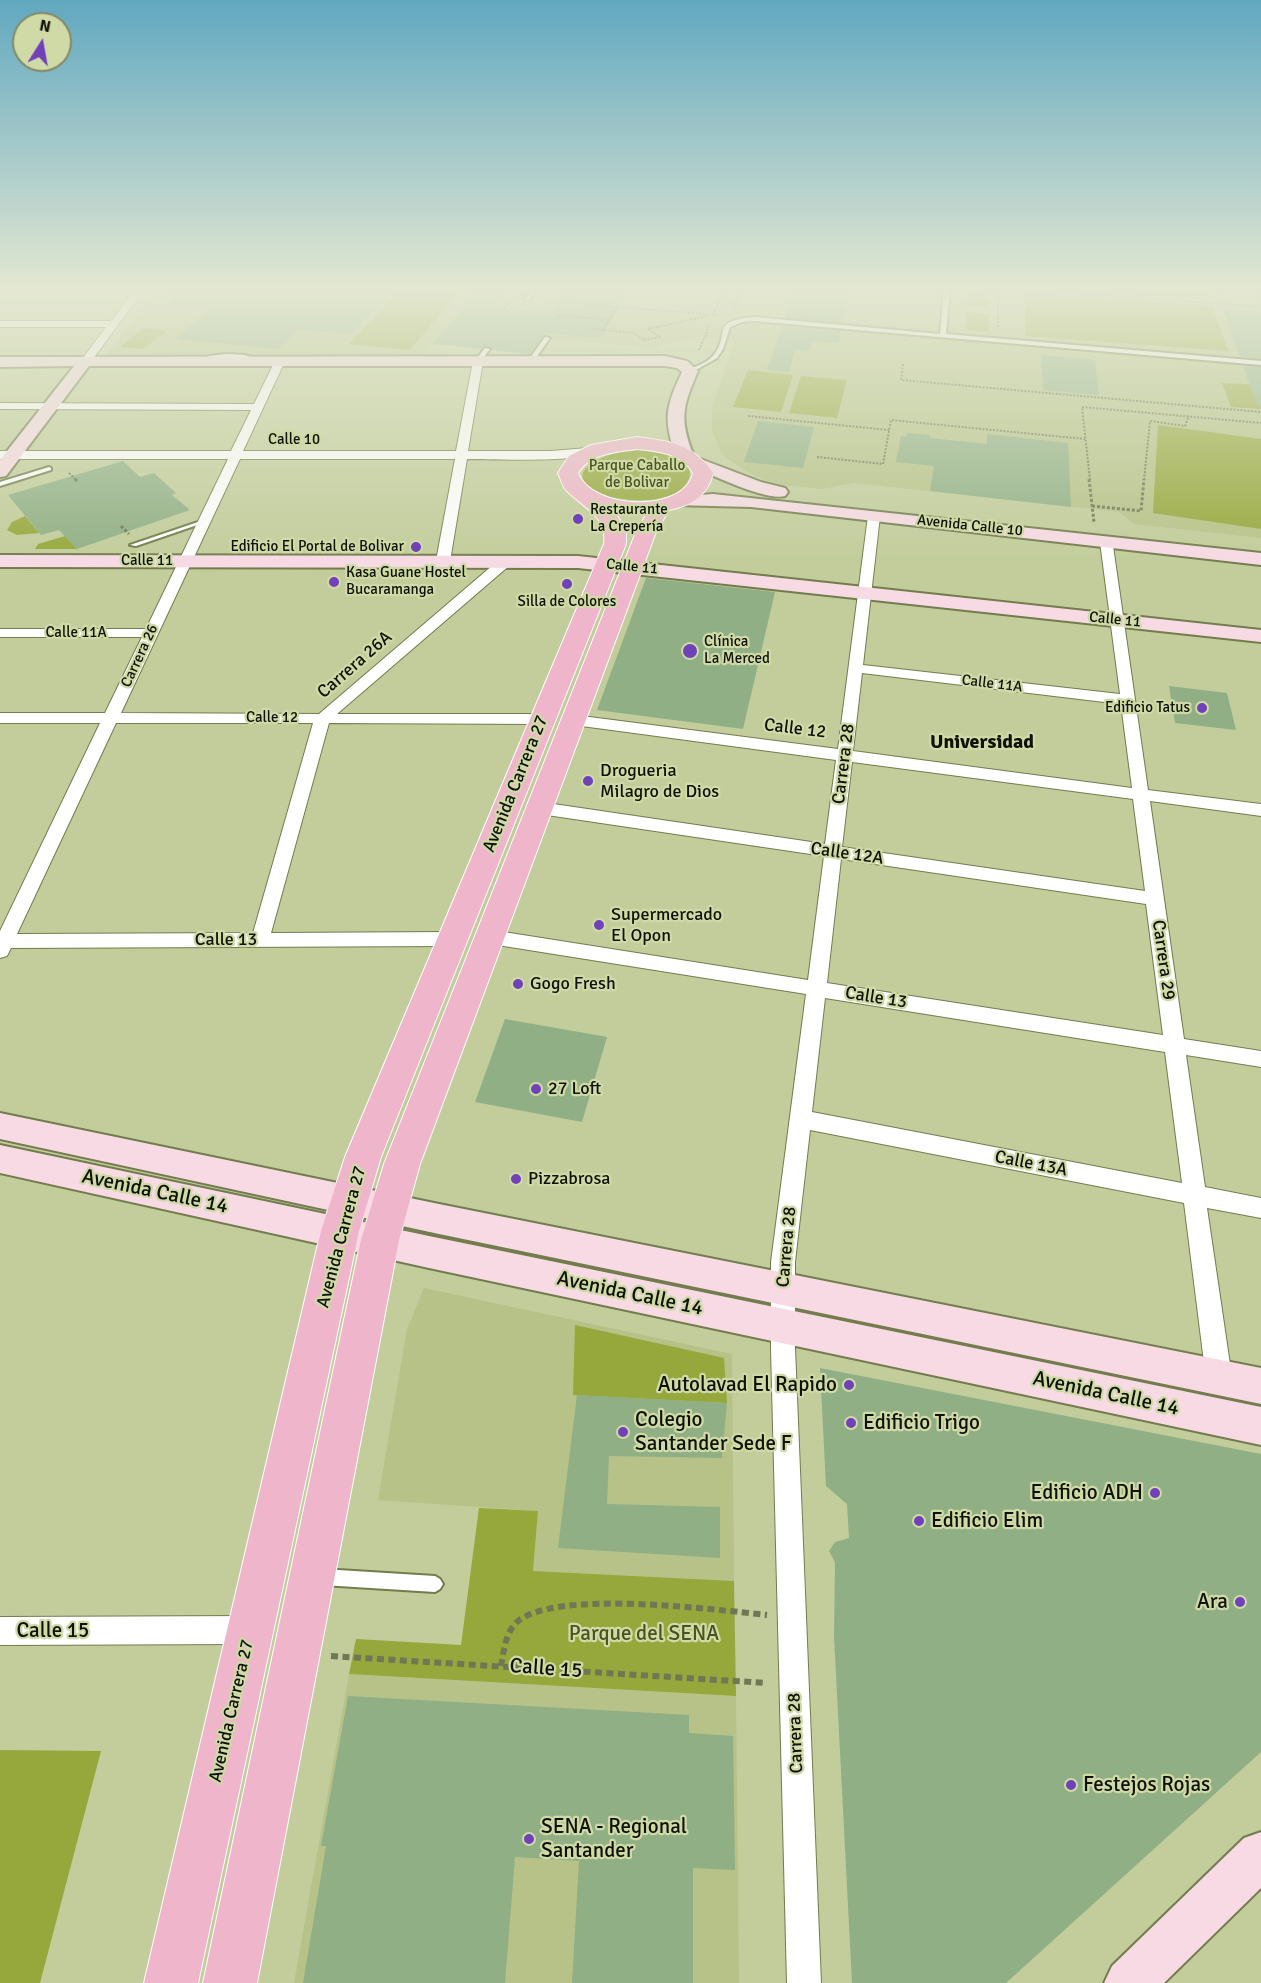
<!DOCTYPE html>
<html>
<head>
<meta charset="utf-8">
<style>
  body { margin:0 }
  #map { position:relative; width:1261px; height:1983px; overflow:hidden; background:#c2cd9b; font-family:Signika,sans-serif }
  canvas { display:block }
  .north { position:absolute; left:12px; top:12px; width:60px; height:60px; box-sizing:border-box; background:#cfdaa7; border:2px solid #828a65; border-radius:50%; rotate:11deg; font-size:16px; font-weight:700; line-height:24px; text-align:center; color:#0f1202 }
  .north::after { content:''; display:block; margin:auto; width:21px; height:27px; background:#7041b8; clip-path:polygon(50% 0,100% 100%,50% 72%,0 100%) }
</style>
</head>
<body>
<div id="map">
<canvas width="1261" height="1983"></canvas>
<div class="north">N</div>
</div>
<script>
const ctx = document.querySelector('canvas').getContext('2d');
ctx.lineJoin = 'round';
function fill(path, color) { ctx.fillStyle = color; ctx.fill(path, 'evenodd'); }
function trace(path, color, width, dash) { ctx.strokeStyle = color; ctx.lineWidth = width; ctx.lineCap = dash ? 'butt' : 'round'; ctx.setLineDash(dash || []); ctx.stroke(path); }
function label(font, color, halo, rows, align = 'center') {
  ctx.font = font + ' Signika,sans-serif'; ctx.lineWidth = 4.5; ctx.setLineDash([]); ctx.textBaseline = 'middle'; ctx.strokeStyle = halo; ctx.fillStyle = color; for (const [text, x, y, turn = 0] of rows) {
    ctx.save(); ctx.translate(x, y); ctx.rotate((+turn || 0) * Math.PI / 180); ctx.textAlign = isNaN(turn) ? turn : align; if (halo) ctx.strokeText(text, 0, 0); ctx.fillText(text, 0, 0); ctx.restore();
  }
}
fill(new Path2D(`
  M155,290H1261V538L1134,524L1119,512L854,483L822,489L784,485L762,479L740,468L722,454L712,430V407L734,341L694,337L653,348L543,338L532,354L433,344L424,355L207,354L194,358H105Z
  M424,1288L732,1354L734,1581L533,1571L538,1511L378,1500L407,1329Z
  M349,1674L736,1696L739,1983H294Z`), '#b6c288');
fill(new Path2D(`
  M400,290H460L410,350L349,344Z
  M967,290L988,291V307L966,306Z
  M1070,290H1206L1209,300Z
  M1024,292L1212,306L1228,351L1026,336Z
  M966,312L989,314V332L966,330Z
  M144,328L167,331L143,349L120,347Z
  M748,370L793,375L781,412L733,407Z
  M801,376L847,380L837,418L789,413Z
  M1222,383L1259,385L1261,409L1231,407Z
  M1158,425L1261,439V529L1153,513Z
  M628,450C642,450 702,454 688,481C677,506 618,503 598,492C557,471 608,453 628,450Z
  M25,516L39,533L17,535L7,530L12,522Z
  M65,536L77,549H35L38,544Z
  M575,1325L724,1358L727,1403L573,1395Z
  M479,1508L538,1511L533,1571L734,1581L736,1696L349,1674L356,1639L461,1645Z
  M0,1750L101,1751L40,1983H0Z`), '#96a73b');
fill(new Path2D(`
  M172,290H395L351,334L299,330L278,349L175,339L212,308L172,306Z
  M479,290H505L491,307L552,312L566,290H628L600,338L546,333L530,354L492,350V348L485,346L481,349L433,344Z
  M795,290H849L842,323L785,318Z
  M1223,309L1261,312V359L1240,357Z
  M782,326L841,331L839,343L812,341L810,351L795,350L789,372L767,370Z
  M1041,355L1095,360L1099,395L1043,390Z
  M1243,366L1261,367V406L1258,407Z
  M758,421L814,427L803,468L744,462Z
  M907,433L930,435V438L987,444V434L1068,443L1071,507L930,491L934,466L896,462L901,436L906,437Z
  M123,461L140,477L154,473L176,493L172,495L190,510L77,549L59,530L41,535L8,495Z
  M646,578L775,592L743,729L597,710Z
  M1169,686L1227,693L1236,730L1175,723Z
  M505,1019L607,1037L582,1122L475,1102Z
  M820,1368L1261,1454V1752L1006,1983H852L834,1636L835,1562L829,1551L835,1542L849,1538L847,1504L826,1486Z
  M577,1395L727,1403L722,1458L609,1456L607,1504L720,1507V1558L558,1548Z
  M348,1696L689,1715V1733L733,1736L735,1870L693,1868V1983H572L579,1861L515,1857L505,1983H303L326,1846H321Z`), '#90af85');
const lane = new Path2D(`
  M532,290H537L529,300H525Z
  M944,290H950L946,334L1261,361V365L754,321L742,322L730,327L723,349L717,358L692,372L687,371C695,366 706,364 713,356C732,334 708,321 754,317L940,334Z
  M545,337L550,338L533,362H529L528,361Z
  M485,348L490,349L480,362H476L475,361Z
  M227,354L244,355L263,361L260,363C238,356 217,357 194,363L191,361L210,356Z
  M49,467L51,468V470L0,486V482Z
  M201,521L206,522L136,546L130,545Z
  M322,1569L435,1576L440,1579L443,1584L440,1589L435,1592L322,1585L317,1582L314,1577L317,1572Z`);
const street = new Path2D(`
  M135,290H144L89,364L80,362L106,327H0V321H111Z
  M280,358L285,361L243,451H456L473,361L478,358L483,361L468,451H551L588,448L594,452C581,463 489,459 467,459L450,561L443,565L436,561L455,459H240L121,713L319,714L500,559H510L512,562L510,565L337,714H543L551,719L543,724L329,723L271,933L452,932L459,934L461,939L459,944L452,946L11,948L7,956L0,958V931L100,723H0V713H105L142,637H0V629H146L228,459H0V451H231L251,410L0,409V403L254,404L275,361ZM116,723H313L253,933L17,934Z
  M874,512L880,516L863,665L1120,694L1100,542L1102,539H1112L1148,790L1261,804V816L1150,801L1184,1039L1261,1051V1067L1186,1055L1205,1187L1261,1198V1218L1207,1208L1232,1378L1228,1387L1219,1391L1210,1387L1206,1378L1184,1203L810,1130L795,1262V1348L821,1983H787L771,1348V1262L806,994L491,944L484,942L482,937L484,932L491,930L808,980L824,856L540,814L534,812L532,808L534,804L540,802L825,844L836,760L574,725L566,720L574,715L838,749L868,516ZM862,673L1121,704L1132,788L853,751ZM852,762L1133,799L1145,891L842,847ZM841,859L1146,904L1163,1035L827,983ZM825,998L1165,1052L1182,1183L812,1112Z
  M250,1616L260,1620L264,1630L260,1640L250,1644L0,1645V1617Z`);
const secondary = new Path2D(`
  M665,356L687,361L698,371C683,406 679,418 693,454L690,458H678L675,454C663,418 666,406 682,372L677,368L665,366H89L6,476L0,477V460L74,366L0,367V357Z
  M698,458L761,482L785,488L788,492L785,496C765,501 713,475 692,467L689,463L692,459Z
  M713,494L1261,553V565L751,507L673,505L670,501L673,497Z
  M0,555L578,556L1261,630V642L578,568L0,567Z
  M0,1113L439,1204L1261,1368V1404L439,1234L0,1139Z
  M0,1145L429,1236L1261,1407V1445L429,1268L0,1173Z
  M1261,1832V1888L1164,1983H1104L1112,1966L1244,1838Z`);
const primary = new Path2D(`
  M637,437C670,441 693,444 713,473C708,496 690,506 669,510L656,532L420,1164L399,1240L257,1983H203L361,1240L384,1164L636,532L647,513L615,512L626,530V544L381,1157L359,1231L198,1983H144L321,1231L345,1157L604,544C608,517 583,507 567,491C562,486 561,479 558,473L569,456L591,445ZM637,449C658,451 681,453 693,473C684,514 592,510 578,473C590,453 616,452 637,449Z`);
trace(lane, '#737c4d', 4);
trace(street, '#737c4d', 2);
trace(secondary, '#737c4d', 4);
trace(primary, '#fff', 2);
trace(new Path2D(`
  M998,290V328
  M1034,290L1261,307
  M1220,290L1225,304
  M545,301L717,315
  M734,307L741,290
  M504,308L514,298
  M558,315L610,320
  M713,316L724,290
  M591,329L634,333L644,340L660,337L648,329L707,316
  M603,330L618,307
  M699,350L709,326
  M903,364L901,380L1261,412
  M748,416L889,430
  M817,457L883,464L891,420L1085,439
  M69,473L76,480
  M1090,480L1082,407L1261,423
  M1144,480L1150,421L1185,426L1189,416`), '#6f7754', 2, [2, 1.5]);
trace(new Path2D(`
  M75,479L78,482
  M1089,479L1094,522
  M1092,506L1141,511L1144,479
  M121,526L129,534`), '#6f7754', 3, [3, 2]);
trace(new Path2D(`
  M331,1656L767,1683
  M501,1666C504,1651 505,1634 516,1623C551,1588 717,1610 767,1615`), '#6f7754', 6, [7, 4.5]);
fill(lane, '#fff');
fill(street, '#fff');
fill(secondary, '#f7dae4');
fill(primary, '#efb5ca');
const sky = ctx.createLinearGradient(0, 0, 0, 567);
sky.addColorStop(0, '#61a8c0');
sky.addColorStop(0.51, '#e4e8d2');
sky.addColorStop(1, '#e4e8d200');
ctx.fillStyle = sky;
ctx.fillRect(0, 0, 1261, 567);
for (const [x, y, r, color] of [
  [578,519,6,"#7041b8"],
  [416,547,6,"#7041b8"],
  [334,582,6,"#7041b8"],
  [567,584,6,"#7041b8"],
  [690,651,8,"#7041b8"],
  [1202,708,6,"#7041b8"],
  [588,781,6,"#7041b8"],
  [599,925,6,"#7041b8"],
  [518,984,6,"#7041b8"],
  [536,1089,6,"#7041b8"],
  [516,1179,6,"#7041b8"],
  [849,1385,6,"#7041b8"],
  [851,1423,6,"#7041b8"],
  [623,1432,6,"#7041b8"],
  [1155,1493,6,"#7041b8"],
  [919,1521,6,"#7041b8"],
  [1240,1602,6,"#7041b8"],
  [1071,1785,6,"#7041b8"],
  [529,1839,6,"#7041b8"]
]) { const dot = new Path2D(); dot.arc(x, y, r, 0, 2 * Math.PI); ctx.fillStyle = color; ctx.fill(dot); trace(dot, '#cfdaa7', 2); }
label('15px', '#0f1202', '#cfdaa7', [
  ["Calle 10",294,440],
  ["Avenida Calle 10",970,526,6],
  ["Calle 11",147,561],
  ["Calle 11",632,567,6],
  ["Calle 11",1115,620,6],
  ["Calle 11A",76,633],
  ["Carrera 26",140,656,-65],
  ["Calle 11A",992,684,7],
  ["Calle 12",272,718]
]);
label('15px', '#4a521f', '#cfdaa7', [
  ["Parque Caballo",637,466],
  ["de Bolivar",637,483]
]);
label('15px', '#0f1202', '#cfdaa7', [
  ["Restaurante",590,510],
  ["La Crepería",590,527],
  ["Edificio El Portal de Bolivar",404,547,"right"],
  ["Kasa Guane Hostel",346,573],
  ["Bucaramanga",346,590],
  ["Silla de Colores",567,602,"center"],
  ["Clínica",704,642],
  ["La Merced",704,659],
  ["Edificio Tatus",1190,708,"right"]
], 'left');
label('18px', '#0f1202', '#cfdaa7', [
  ["Carrera 26A",355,665,-41],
  ["Calle 12",795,729,7],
  ["Carrera 28",844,764,-83],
  ["Avenida Carrera 27",516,784,-68],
  ["Calle 12A",847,854,8],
  ["Calle 13",226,940],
  ["Carrera 29",1163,960,82],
  ["Calle 13",876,998,9],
  ["Calle 13A",1031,1164,11],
  ["Avenida Carrera 27",342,1237,-75],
  ["Carrera 28",787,1247,-85],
  ["Avenida Carrera 27",232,1711,-77],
  ["Carrera 28",796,1733,-92]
]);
label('18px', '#0f1202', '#cfdaa7', [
  ["Drogueria",600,771],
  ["Milagro de Dios",600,792],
  ["Supermercado",611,915],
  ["El Opon",611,936],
  ["Gogo Fresh",530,984],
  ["27 Loft",548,1089],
  ["Pizzabrosa",528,1179]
], 'left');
label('bold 20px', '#0f1202', '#cfdaa7', [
  ["Universidad",982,743]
]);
label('21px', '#0f1202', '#cfdaa7', [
  ["Avenida Calle 14",155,1192,12],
  ["Avenida Calle 14",630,1294,12],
  ["Avenida Calle 14",1106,1394,12],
  ["Calle 15",53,1631],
  ["Calle 15",546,1669,4]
]);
label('21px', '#0f1202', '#cfdaa7', [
  ["Autolavad El Rapido",837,1385,"right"],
  ["Colegio",635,1420],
  ["Santander Sede F",635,1444],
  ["Edificio Trigo",863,1423],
  ["Edificio ADH",1143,1493,"right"],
  ["Edificio Elim",931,1521],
  ["Ara",1228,1602,"right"],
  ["Festejos Rojas",1083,1785],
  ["SENA - Regional",541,1827],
  ["Santander",541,1851]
], 'left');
label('21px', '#4a521f', '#cfdaa7', [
  ["Parque del SENA",644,1634]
]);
</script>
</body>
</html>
